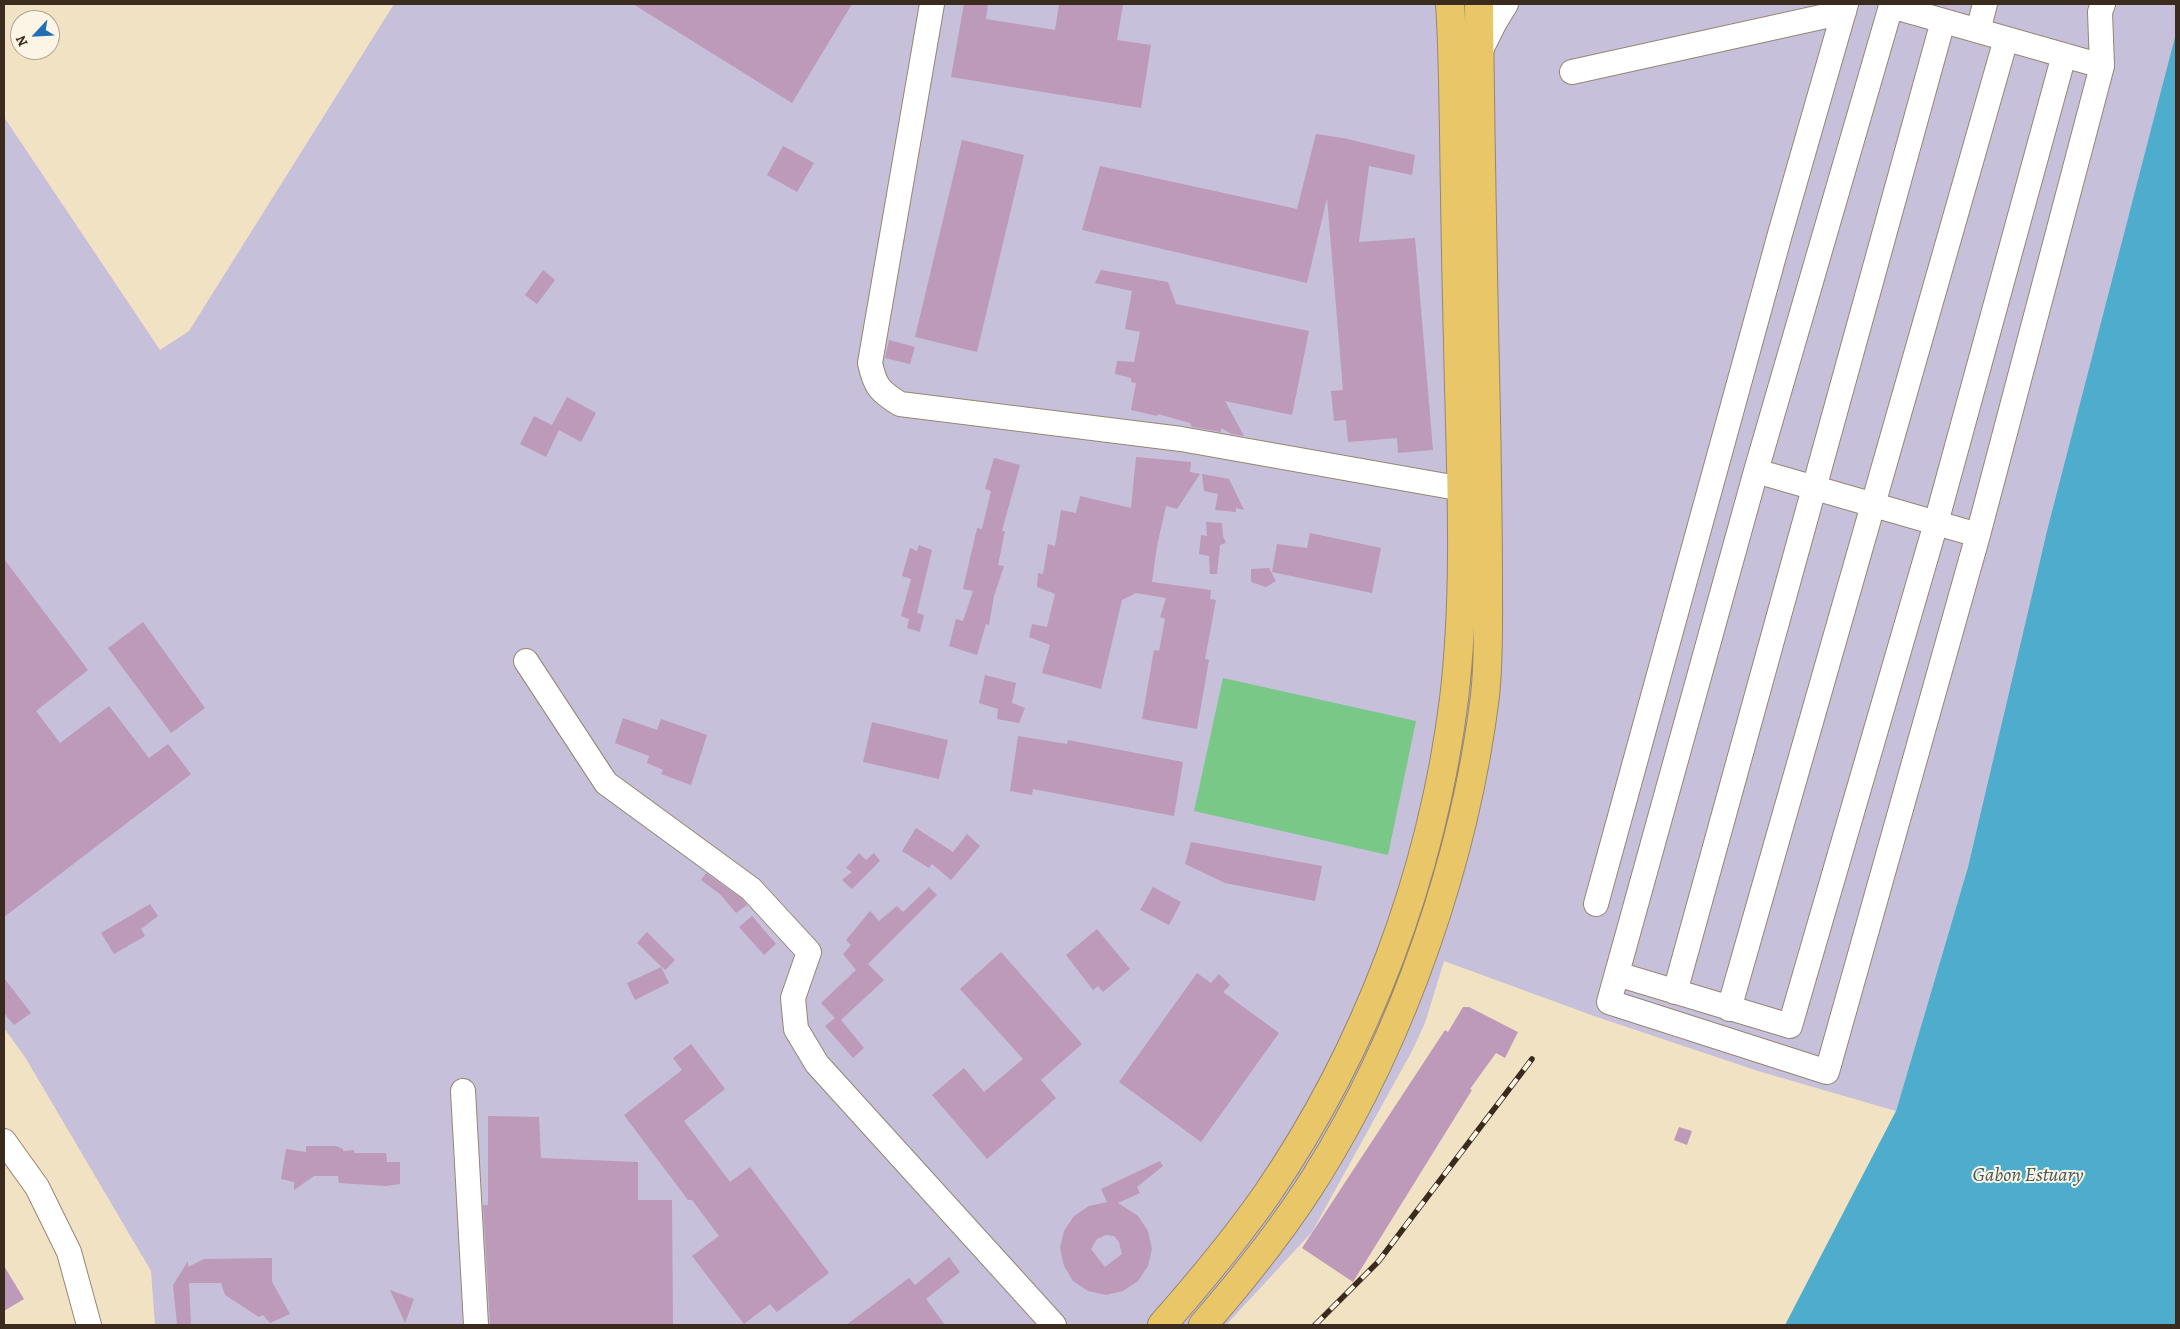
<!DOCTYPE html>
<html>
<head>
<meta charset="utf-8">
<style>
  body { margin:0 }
  #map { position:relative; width:2180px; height:1329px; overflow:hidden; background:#f2e2c4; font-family:Alegreya,serif }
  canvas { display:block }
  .frame { position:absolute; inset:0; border:5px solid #3b2a1e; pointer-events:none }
  .north { position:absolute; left:10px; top:10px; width:50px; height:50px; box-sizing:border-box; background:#fcf5e5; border:1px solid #afa495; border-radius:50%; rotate:245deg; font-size:14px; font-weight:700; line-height:20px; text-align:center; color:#3b2a1e }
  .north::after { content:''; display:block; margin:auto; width:18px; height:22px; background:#1f6fb2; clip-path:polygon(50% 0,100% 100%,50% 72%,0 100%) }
</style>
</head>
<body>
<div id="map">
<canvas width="2180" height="1329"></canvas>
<div class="frame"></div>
<div class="north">N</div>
</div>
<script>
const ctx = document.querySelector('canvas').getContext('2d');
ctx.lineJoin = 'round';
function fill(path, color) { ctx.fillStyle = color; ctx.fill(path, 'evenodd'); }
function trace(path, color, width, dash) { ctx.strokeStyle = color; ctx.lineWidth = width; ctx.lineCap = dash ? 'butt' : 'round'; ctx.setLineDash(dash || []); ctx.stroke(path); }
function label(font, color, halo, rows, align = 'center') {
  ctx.font = font + ' Alegreya,serif'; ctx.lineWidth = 4; ctx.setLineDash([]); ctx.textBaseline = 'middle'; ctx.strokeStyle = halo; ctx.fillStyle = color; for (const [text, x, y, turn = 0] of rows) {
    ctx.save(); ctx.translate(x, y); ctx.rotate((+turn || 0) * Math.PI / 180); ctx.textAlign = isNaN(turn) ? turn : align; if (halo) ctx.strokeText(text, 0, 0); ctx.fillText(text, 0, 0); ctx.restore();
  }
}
fill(new Path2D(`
  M394,4H2176V33L1968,867L1896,1111L1758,1071L1594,1016L1444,961L1425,1023L1412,1051L1312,1232L1226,1325H155L151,1271L25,1057L4,1028V117L160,350L189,331Z`), '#c6c0da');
fill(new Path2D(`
  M1223,678L1416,721L1388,855L1194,811Z`), '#79c888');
fill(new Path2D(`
  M2176,33V1325H1785L1896,1111L1968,867L2048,527Z`), '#4eadcc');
fill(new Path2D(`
  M633,4H852L792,103Z
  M964,4H988L986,19L1055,30L1059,4H1123L1117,40L1151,45L1141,108L951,77Z
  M1316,134L1343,138L1415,155L1412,175L1369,166L1359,242L1415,238L1433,450L1398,453L1397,438L1348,442L1346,420L1334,421L1331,391L1343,390L1327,198L1307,283L1082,230L1100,166L1297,209Z
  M962,140L1024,155L977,352L915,337Z
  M783,146L814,163L797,192L767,175Z
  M543,270L555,280L537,304L525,295Z
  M1101,270L1168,282L1176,304L1309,331L1292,415L1225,401L1244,436L1232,434L1221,428V432L1192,427L1190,423L1158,414L1157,416L1131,410L1136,383L1131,382V378L1115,374L1117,361L1134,362L1140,332L1125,329L1132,291L1095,283Z
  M889,340L915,347L910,364L885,358Z
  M567,397L596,413L581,442L559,430L546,457L520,444L534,416L552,425Z
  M1136,457L1191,462L1190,472L1200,474L1177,509L1166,506L1157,546L1152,582L1211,590L1210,599L1216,600L1205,659L1209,660L1197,729L1142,719L1154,650L1159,651L1165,619L1160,617L1166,598L1136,593L1122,600L1101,689L1042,673L1050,645L1029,637L1032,624L1047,627L1055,594L1037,587L1038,573L1043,574L1048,544L1055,546L1061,510L1076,513L1080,496L1131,508Z
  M994,458L1020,465L1002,531H1005L998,565L1004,566L994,596L989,625L986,624L977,655L949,646L956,619L963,621L973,591L963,589L977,528L982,529L991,491L985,489Z
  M1202,474L1229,479L1244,510L1236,508V512L1215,510L1218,494L1204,491Z
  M1206,522L1222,523L1223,536L1226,543L1220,545L1217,574H1210L1209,556L1199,554L1201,535L1207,536Z
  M1310,533L1381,548L1372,593L1272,572L1277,544L1307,548Z
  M919,545L932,550L917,613L924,615L920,632L907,628L909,619L901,616L911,579L902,576L910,548L917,551Z
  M4,559L88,670L36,711L60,743L109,706L149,758L168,744L191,774L4,917Z
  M1269,568L1276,581L1266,587L1251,582V569Z
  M143,622L205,708L171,733L108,648Z
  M985,675L1016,683L1012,703L1025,708L1019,723L997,719L998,709L979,703Z
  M623,718L657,730L661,719L707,735L691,785L661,774L663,770L647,763L649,756L615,743Z
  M872,722L948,740L939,779L863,762Z
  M1018,736L1067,744L1068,740L1183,762L1174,816L1033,789L1032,795L1010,791Z
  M916,828L953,852L967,834L980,846L951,880L932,864L929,868L902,851Z
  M1191,842L1322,866L1315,901L1225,883L1185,864Z
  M859,853L866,860L874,853L880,861L852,889L842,880L852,872L846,868Z
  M706,873L742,899L747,905L736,913L721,895L701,880Z
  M929,887L937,895L868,964L884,980L841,1020L864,1048L853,1058L825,1026L835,1018L821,1003L856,970L843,954L851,945L846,940L870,911L879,921L897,906L903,912Z
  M1153,887L1181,902L1169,925L1140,910Z
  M150,904L158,916L141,929L145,936L114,954L101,933Z
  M752,916L776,944L764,955L739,927Z
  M1097,929L1130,969L1103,992L1098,986L1093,990L1066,955Z
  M647,932L675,960L665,970L637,943Z
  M1001,952L1082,1044L1041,1080L1056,1098L987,1159L932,1095L964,1068L984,1092L1023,1059L960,989Z
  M661,967L669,983L635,1000L627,983Z
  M1197,973L1211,983L1219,974L1230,985L1223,992L1279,1033L1201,1142L1119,1082Z
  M4,978L31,1013L14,1025L4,1013Z
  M1463,1007H1469L1518,1032L1505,1058L1496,1053L1470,1089L1472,1090L1353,1282L1302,1248L1445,1030L1448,1032Z
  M691,1044L725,1089L684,1121L730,1182L750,1167L829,1273L777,1312L770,1304L744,1324L692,1256L719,1236L692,1200H688L624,1115L682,1070L673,1058Z
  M488,1116L539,1117L541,1158L638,1162V1200H672L673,1325H490L483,1205H488Z
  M1679,1127L1692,1131L1687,1145L1674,1140Z
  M306,1146H336L343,1149V1151L354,1150V1153H386L387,1162H400V1184L386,1186L339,1183L338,1176H314L294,1190V1182L281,1179L286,1149L306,1152Z
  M1160,1161L1163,1166L1137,1187L1140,1193L1118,1203L1138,1216L1148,1231L1152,1249L1148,1266L1138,1281L1123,1291L1106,1295L1088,1291L1073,1281L1064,1266L1060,1248L1064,1231L1074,1216L1089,1206L1107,1202L1101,1189ZM1106,1235L1114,1236L1119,1242L1122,1254L1105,1267L1091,1249L1097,1239Z
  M949,1257L960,1272L926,1299L945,1325H846L909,1278L915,1285Z
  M272,1258V1282L290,1314L270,1323L263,1315L259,1317L225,1295L221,1283H189L191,1325H177L173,1285L188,1261V1267L204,1259Z
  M4,1266L24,1299L4,1311Z
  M390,1290L414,1299L405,1323Z`), '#bd99ba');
const minor = new Path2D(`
  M932,4L870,363C875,386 879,391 900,404L1181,439L1480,492
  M1978,31L1985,4
  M1479,54L1495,22L1506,4
  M2102,66L2100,12L2103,4
  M1572,72L1844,12
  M1756,471L1978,535L1827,1072L1609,1002L1756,471L1891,6L2102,66L1978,535
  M526,661L606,783L751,889L809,952L793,998L796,1029L817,1064L1054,1325
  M1596,904L1780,234L1846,4
  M1617,974L1790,1026L1936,523L2064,55
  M1675,992L1943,21
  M1729,1009L2006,39
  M463,1091L476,1325
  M4,1141L37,1187L69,1252L89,1325`);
const highway = new Path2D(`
  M1162,1325C1199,1283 1235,1240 1267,1194C1367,1048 1432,874 1454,699C1468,581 1460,459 1458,341C1456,271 1455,200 1454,130C1453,88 1453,46 1450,4
  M1203,1325C1244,1278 1284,1228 1317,1175C1404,1036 1465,858 1485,696C1489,659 1488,622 1488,584C1488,528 1487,473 1486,417C1483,279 1480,141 1479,4`);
trace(minor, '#968671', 26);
trace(highway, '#968671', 30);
trace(minor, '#fff', 24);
trace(highway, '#e9c769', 28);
const rail = new Path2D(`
  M1315,1325L1378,1262L1532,1059`);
trace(rail, '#3b2a1e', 5.5);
trace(rail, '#fcf5e5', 4, [11]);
label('italic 20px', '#42585b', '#fcf5e5', [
  ["Gabon Estuary",2028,1176]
]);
</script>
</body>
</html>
